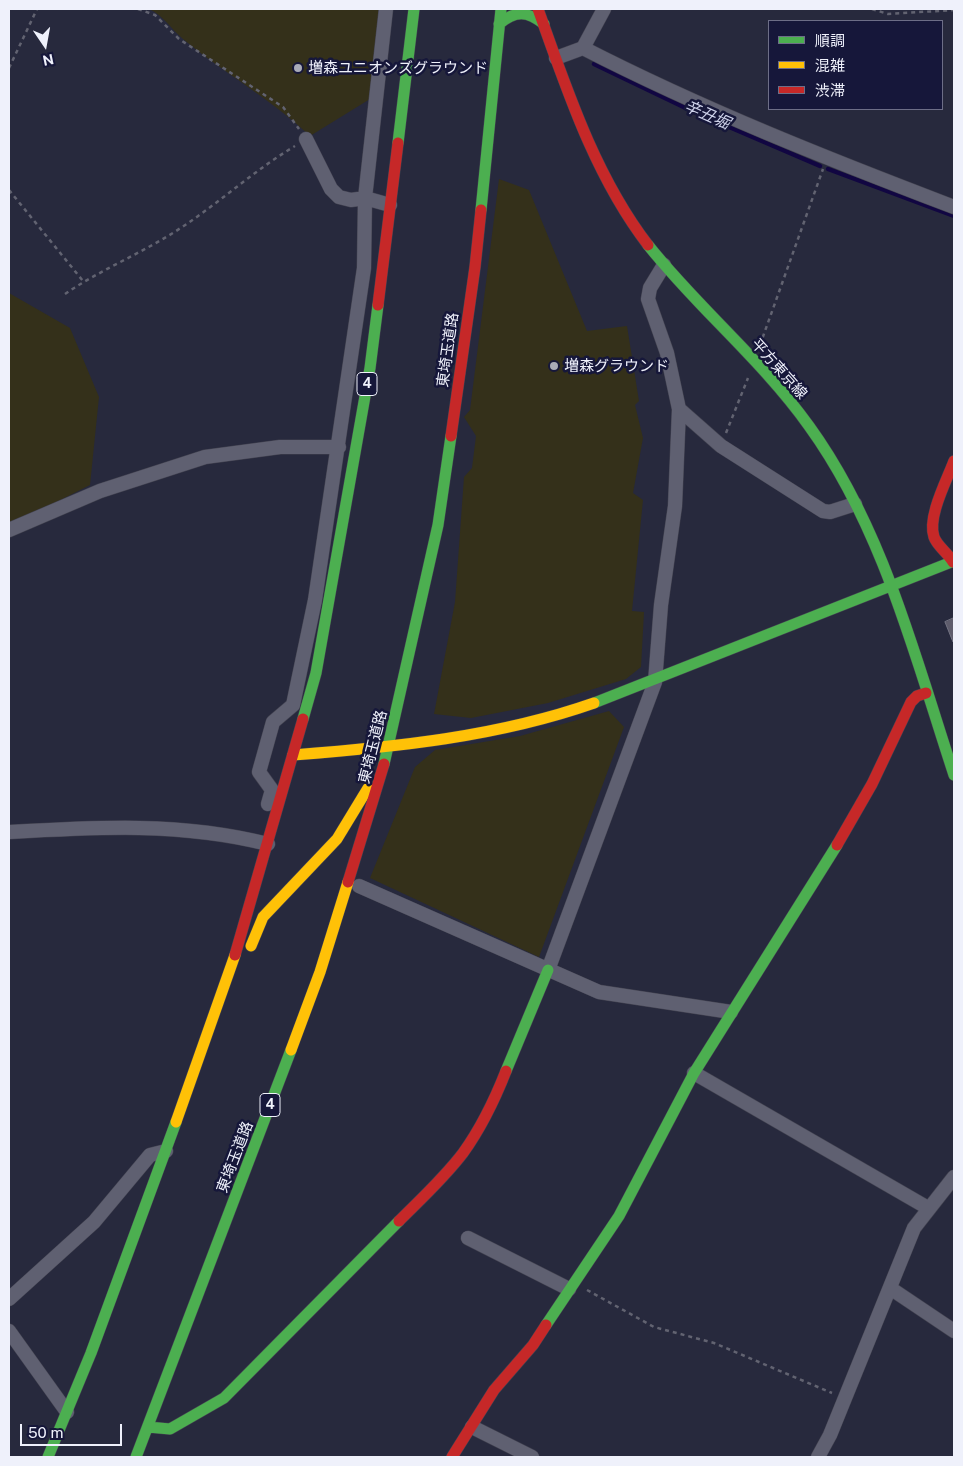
<!DOCTYPE html>
<html>
<head>
<meta charset="utf-8">
<style>
  body { margin:0 }
  #map { position:relative; width:963px; height:1466px; overflow:hidden; background:#27293d; font-family:"Public Sans","Noto Sans JP",sans-serif }
  canvas { display:block }
  .frame { position:absolute; inset:0; border:10px solid #eff1fb; pointer-events:none }
  .legend { position:absolute; left:768px; top:20px; width:175px; height:90px; box-sizing:border-box; background:#16173a; border:1px solid #6d6e87; margin:0; padding:6px 9px; list-style:none; font-size:15px; color:#eff1fb }
  .legend li { display:flex; align-items:center; gap:10px; height:25px }
  .legend b { width:25px; border:1px solid #6d6e87 }
  .north { position:absolute; left:20px; top:20px; width:50px; height:50px; -webkit-text-stroke:4px #16173a; paint-order:stroke; rotate:168deg; font-size:14px; font-weight:700; line-height:20px; text-align:center; color:#eff1fb }
  .north::after { content:''; display:block; margin:auto; width:18px; height:22px; background:#eff1fb; clip-path:polygon(50% 0,100% 100%,50% 72%,0 100%) }
  .scale { position:absolute; left:20px; top:1424px; width:102px; height:22px; box-sizing:border-box; border:2px solid #eff1fb; border-top:0; padding-left:6px; font-size:15px; line-height:18px; white-space:nowrap; color:#eff1fb; -webkit-text-stroke:4px #16173a; paint-order:stroke }
</style>
</head>
<body>
<div id="map">
<canvas width="963" height="1466"></canvas>
<div class="frame"></div>
<ul class="legend">
<li><b style="height:6px;background:#4caf50"></b>順調</li>
<li><b style="height:6px;background:#ffc107"></b>混雑</li>
<li><b style="height:6px;background:#c62828"></b>渋滞</li>
</ul>
<div class="north">N</div>
<div class="scale">50 m</div>
</div>
<script>
const ctx = document.querySelector('canvas').getContext('2d');
ctx.lineJoin = 'round';
function fill(path, color) { ctx.fillStyle = color; ctx.fill(path, 'evenodd'); }
function trace(path, color, width, dash) { ctx.strokeStyle = color; ctx.lineWidth = width; ctx.lineCap = dash ? 'butt' : 'round'; ctx.setLineDash(dash || []); ctx.stroke(path); }
function label(font, color, halo, rows, align = 'center') {
  ctx.font = font + ' "Public Sans","Noto Sans JP",sans-serif'; ctx.lineWidth = 5; ctx.setLineDash([]); ctx.textBaseline = 'middle'; ctx.strokeStyle = halo; ctx.fillStyle = color; for (const [text, x, y, turn = 0] of rows) {
    ctx.save(); ctx.translate(x, y); ctx.rotate((+turn || 0) * Math.PI / 180); ctx.textAlign = isNaN(turn) ? turn : align; if (halo) ctx.strokeText(text, 0, 0); ctx.fillText(text, 0, 0); ctx.restore();
  }
}
fill(new Path2D(`
  M149,9H379L370,99L310,136C271,99 224,73 183,39C170,28 164,16 149,9Z
  M499,179L529,190L587,331L627,326L639,401L635,405L643,438L633,493L643,500L632,611L644,612L641,667L626,679L548,703L471,718L434,714L455,602L464,477L472,468L476,436L464,417L470,410Z
  M9,293L70,328L99,397L90,485L9,526Z
  M609,711L624,727L539,957L370,878L415,767L435,750L520,736Z`), '#34301a');
trace(new Path2D(`
  M594,64L692,111L820,166
  M828,169L954,216`), '#110642', 4.5);
const building = new Path2D(`
  M954,618V641L953,642L945,622Z`);
fill(building, '#5e5c6c');
trace(building, '#747483', 1);
const street = new Path2D(`
  M583,48L604,9
  M556,58L583,48C704,110 828,159 954,207
  M306,139L331,189L339,197L351,200L365,198L390,205
  M664,265L650,288L648,299L667,353L679,409L721,446L823,511L830,512L855,504
  M9,530L100,491L205,457L280,447H339
  M268,804L272,790L259,772L273,722L293,705L315,600L364,268L365,198L386,9
  M9,832C96,827 182,822 268,844
  M359,886L599,992L731,1012
  M548,970L655,682L661,605L675,506L679,409
  M694,1073L928,1208
  M468,1238L569,1289
  M890,1288L954,1331
  M9,1299L94,1222L150,1155L166,1151
  M9,1331L67,1412
  M472,1427L532,1457
  M818,1457L830,1435L914,1228L954,1177`);
const fast = new Path2D(`
  M499,24C516,10 527,11 544,24
  M398,143L414,9
  M481,210L501,9
  M648,245C698,308 762,360 809,426C883,528 915,657 954,775
  M594,703L954,561
  M303,719L316,673L370,368L378,305
  M384,764L438,525L451,436
  M506,1071L548,970
  M546,1325L619,1216L694,1073L837,845
  M148,1427L170,1429L224,1398L399,1221
  M48,1457L91,1353L176,1122
  M136,1457L291,1050`);
const slow = new Path2D(`
  M293,755C395,747 497,737 594,703
  M251,946L263,917L337,839L368,788
  M291,1050L320,972L348,882
  M176,1122L235,955`);
const jam = new Path2D(`
  M538,9C567,90 595,176 648,245
  M378,305L398,143
  M451,436L475,267L481,210
  M953,562C948,553 937,546 934,537C927,517 947,480 954,461
  M837,845L872,784L911,702L917,696L926,693
  M348,882L384,764
  M235,955L303,719
  M399,1221C421,1199 444,1178 463,1153C481,1128 495,1099 506,1071
  M452,1457L494,1390L533,1345L546,1325`);
trace(street, '#434351', 15);
trace(fast, '#434351', 12);
trace(slow, '#434351', 12);
trace(jam, '#434351', 12);
trace(new Path2D(`
  M138,9L155,15L179,39L283,107L299,129
  M872,9L888,14L954,10
  M9,68L37,9
  M9,190L83,281
  M65,294C100,270 140,254 176,231C217,205 253,171 295,146
  M760,345L823,169
  M726,433L748,378
  M587,1290L654,1327L714,1343L832,1393`), '#626371', 2.5, [4, 4]);
trace(street, '#5f6071', 14);
trace(fast, '#4caf50', 11);
trace(slow, '#ffc107', 11);
trace(jam, '#c62828', 11);
for (const [x, y, r, color] of [
  [298,68,5,"#a9abb8"],
  [554,366,5,"#a9abb8"]
]) { const dot = new Path2D(); dot.arc(x, y, r, 0, 2 * Math.PI); ctx.fillStyle = color; ctx.fill(dot); trace(dot, '#16173a', 2); }
for (const [x, y, w] of [
  [367,384,20],
  [270,1105,20]
]) { const box = new Path2D(); box.roundRect(x - w / 2, y - 11.5, w, 23, 4); ctx.fillStyle = '#16173a'; ctx.fill(box); trace(box, '#eff1fb', 1); }
label('bold 14px', '#eff1fb', null, [
  ["4",367,384],
  ["4",270,1105]
]);
label('15px', '#eff1fb', '#16173a', [
  ["増森ユニオンズグラウンド",308,68],
  ["増森グラウンド",564,366]
], 'left');
label('15px', '#eff1fb', '#16173a', [
  ["東埼玉道路",448,350,-82],
  ["平方東京線",779,369,48],
  ["東埼玉道路",373,747,-76],
  ["東埼玉道路",235,1157,-69]
]);
label('italic 16px', '#ced2ea', '#16173a', [
  ["辛丑堀",707,115,24]
]);
</script>
</body>
</html>
